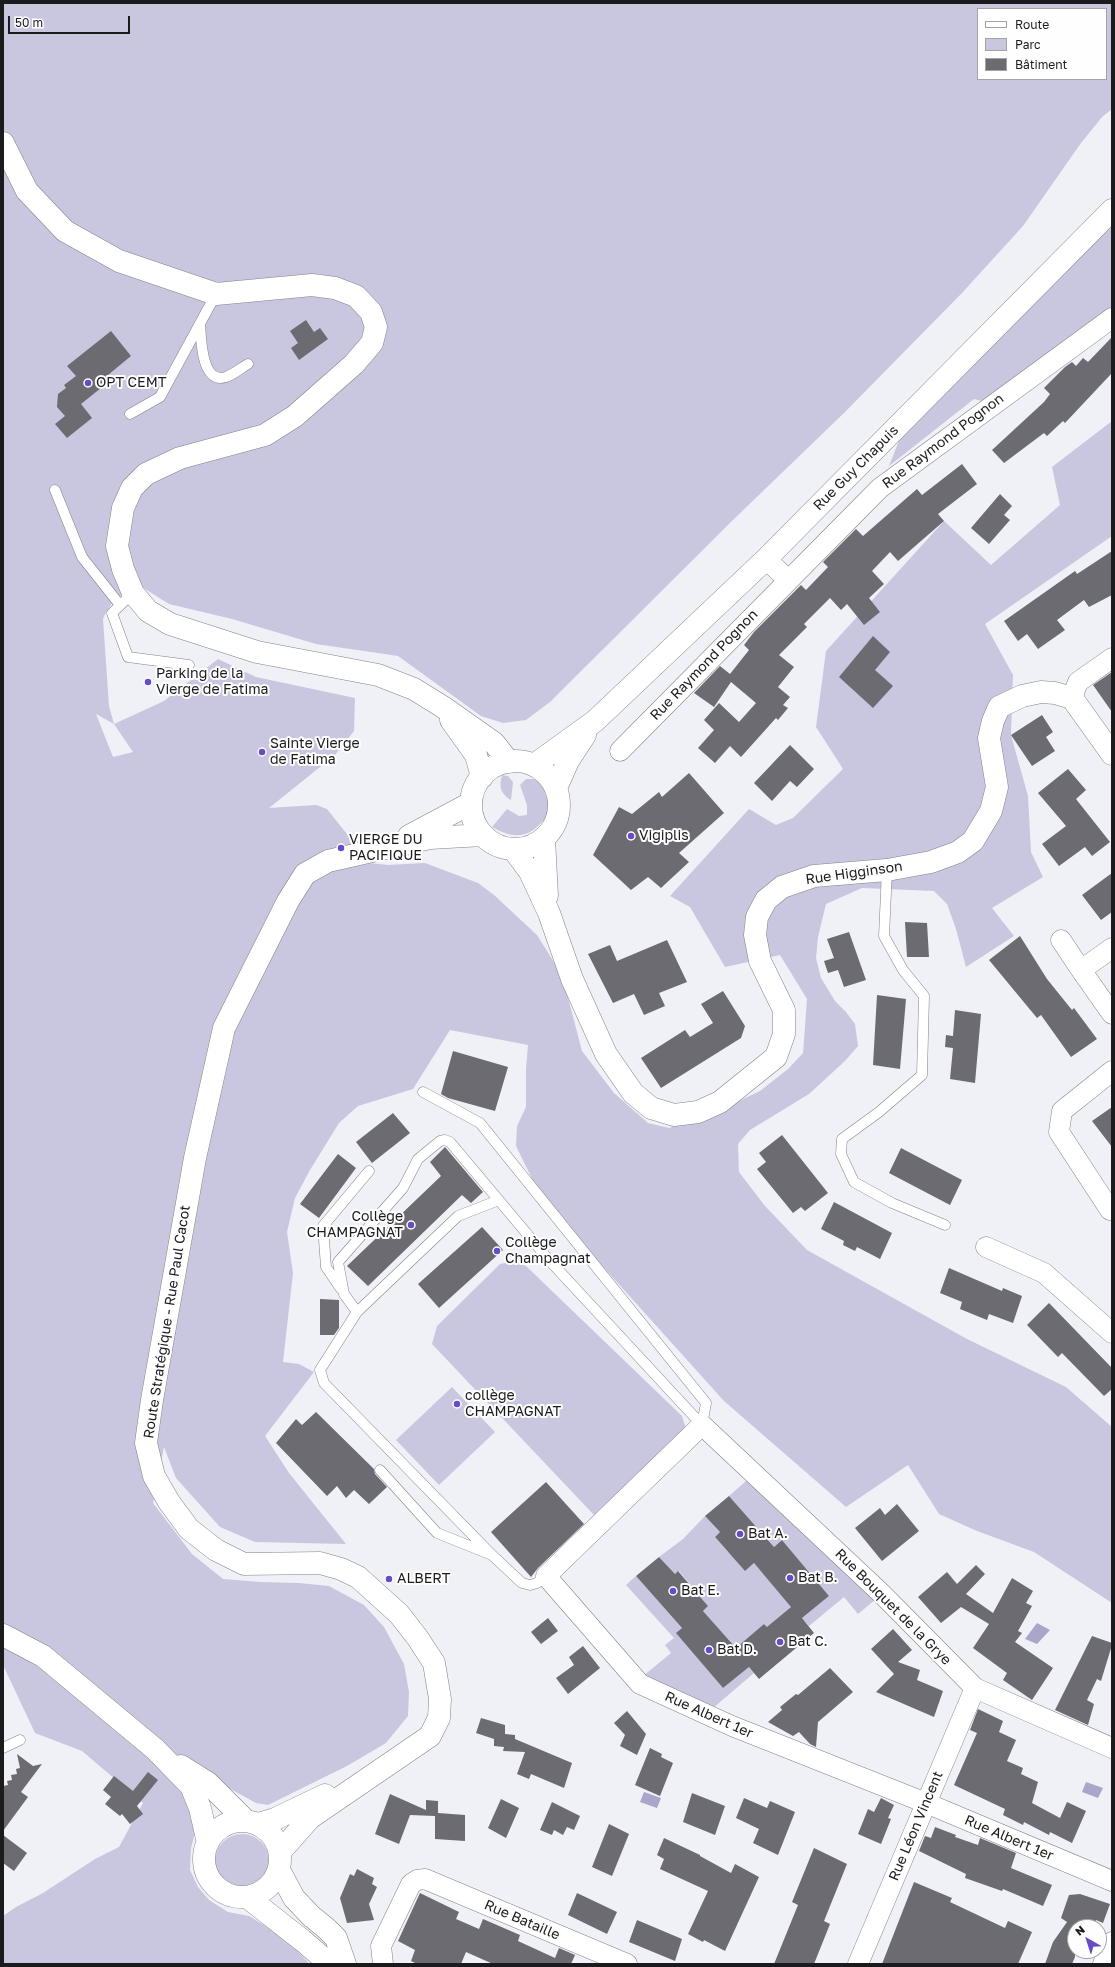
<!DOCTYPE html>
<html>
<head>
<meta charset="utf-8">
<style>
  body { margin:0 }
  #map { position:relative; width:1115px; height:1967px; overflow:hidden; background:#f0f0f7; font-family:"Golos Text",sans-serif }
  canvas { display:block }
  .frame { position:absolute; inset:0; border:4px solid #1b1b1e; pointer-events:none }
  .legend { position:absolute; left:977px; top:8px; width:130px; height:72px; box-sizing:border-box; background:#fefefe; border:1px solid #a3a3a4; margin:0; padding:5px 7px; list-style:none; font-size:12px; color:#1b1b1e }
  .legend li { display:flex; align-items:center; gap:8px; height:20px }
  .legend b { width:20px; border:1px solid #a3a3a4 }
  .north { position:absolute; left:1067px; top:1919px; width:40px; height:40px; box-sizing:border-box; background:#fefefe; border:1px solid #a3a3a4; border-radius:50%; rotate:321deg; font-size:11px; font-weight:700; line-height:16px; text-align:center; color:#1b1b1e }
  .north::after { content:''; display:block; margin:auto; width:14px; height:18px; background:#664cc5; clip-path:polygon(50% 0,100% 100%,50% 72%,0 100%) }
  .scale { position:absolute; left:8px; top:16px; width:122px; height:18px; box-sizing:border-box; border:2px solid #1b1b1e; border-top:0; padding-left:5px; font-size:12px; line-height:14px; white-space:nowrap; color:#1b1b1e; -webkit-text-stroke:3px #fefefe; paint-order:stroke }
</style>
</head>
<body>
<div id="map">
<canvas width="1115" height="1967"></canvas>
<div class="frame"></div>
<ul class="legend">
<li><b style="height:5px;background:#fff"></b>Route</li>
<li><b style="height:11px;background:#c9c7df"></b>Parc</li>
<li><b style="height:11px;background:#6b6b71"></b>Bâtiment</li>
</ul>
<div class="north">N</div>
<div class="scale">50 m</div>
</div>
<script>
const ctx = document.querySelector('canvas').getContext('2d');
ctx.lineJoin = 'round';
function fill(path, color) { ctx.fillStyle = color; ctx.fill(path, 'evenodd'); }
function trace(path, color, width, dash) { ctx.strokeStyle = color; ctx.lineWidth = width; ctx.lineCap = dash ? 'butt' : 'round'; ctx.setLineDash(dash || []); ctx.stroke(path); }
function label(font, color, halo, rows, align = 'center') {
  ctx.font = font + ' "Golos Text",sans-serif'; ctx.lineWidth = 4; ctx.setLineDash([]); ctx.textBaseline = 'middle'; ctx.strokeStyle = halo; ctx.fillStyle = color; for (const [text, x, y, turn = 0] of rows) {
    ctx.save(); ctx.translate(x, y); ctx.rotate((+turn || 0) * Math.PI / 180); ctx.textAlign = isNaN(turn) ? turn : align; if (halo) ctx.strokeText(text, 0, 0); ctx.fillText(text, 0, 0); ctx.restore();
  }
}
fill(new Path2D(`
  M3,3H1112V109L1102,117L1081,143L1023,226L962,293L845,412L733,520L550,702L526,720L503,723L481,716L398,656L316,644L232,619L169,604L142,587C122,593 112,598 103,619L109,706L114,724L164,701L218,659L256,677L355,698L354,731L335,755L269,808L316,805L327,809L370,863L388,865L425,863L478,883L494,895L537,935L562,975L582,1051L614,1093L648,1123L669,1128L714,1113L760,1091L788,1069L803,1053L807,999L780,955L725,967L690,907L670,896L749,809L776,825L793,818L843,769L816,727L826,651L944,521L991,565L1060,505L1052,467L1112,421V536L985,624L1013,675L1011,735L1028,796L1031,852L1043,877L992,908L1014,936L966,967L956,929L947,904L934,891L862,888L826,904L818,937L816,958L821,978L835,1001L846,1012L855,1024L858,1046L845,1061L809,1094L750,1130L738,1144L739,1172L765,1206L807,1250L967,1339L1066,1387L1112,1427V1603L1034,1552L977,1531L939,1514L908,1465L846,1507L724,1401L542,1199L516,1146L517,1126L526,1107V1068L528,1045L450,1030L413,1089L358,1106L339,1123L310,1170L295,1198L287,1232L293,1273L283,1362L299,1364L314,1372L265,1436L289,1473L346,1544L255,1542L220,1527L176,1478L164,1447L153,1503L192,1554L223,1579L260,1582L299,1583L329,1586L364,1605L384,1627L404,1664L409,1692L408,1716L386,1743L347,1766L268,1805L256,1803L225,1786L185,1796L196,1829L191,1848L190,1870L198,1887L209,1900L228,1912L249,1916L282,1936L310,1964H3V1916L16,1907L43,1893L95,1859L119,1847L143,1803L82,1751L35,1733L3,1665ZM978,9H1106V79H978ZM96,714L114,724L133,752L113,757Z
  M1112,210V318L993,404L974,399L889,466L910,413Z
  M502,775L508,776L513,782L511,800C500,793 499,787 502,775Z
  M526,779H537C542,786 547,793 548,802C550,811 546,818 540,824C525,840 510,837 492,827L507,809L519,816L527,815V805L520,785Z
  M514,1261L526,1266L682,1416L686,1429L594,1515L432,1344L437,1326L500,1264Z
  M452,1387L495,1432L439,1485L396,1440Z
  M754,1474L882,1594L858,1614L844,1597L809,1626L802,1618L829,1596L782,1540L774,1547L729,1496Z
  M705,1516L720,1532L715,1537L728,1552L729,1551L745,1570L754,1563L792,1606L776,1620L771,1632L764,1624L753,1634L740,1656L731,1642L703,1611L708,1606L679,1571L675,1574L659,1557L683,1539Z
  M636,1576L682,1628L677,1633L723,1688L749,1667L754,1673L706,1714L637,1681L671,1653L665,1645L674,1638L626,1585Z
  M215 1861a27 27 0 1 1 54 0a27 27 0 1 1-54 0Z`), '#c9c7df');
fill(new Path2D(`
  M1037,1623L1050,1630L1037,1644L1025,1639Z
  M1086,1782L1103,1788L1098,1798L1082,1792Z
  M644,1792L661,1798L657,1808L640,1802Z`), '#a8a6c9');
fill(new Path2D(`
  M306,320L314,332L320,328L328,339L299,360L291,348L298,343L290,331Z
  M111,331L131,356L108,375L111,380L81,404L92,418L67,438L55,424L65,416L57,407L58,394L66,388L64,385L76,376L67,366Z
  M1112,337V373L1065,423L1063,421L1047,436L1044,433L1004,463L992,450L1044,402L1050,394L1044,388L1065,367L1072,362L1076,366L1083,358L1088,362Z
  M962,464L977,484L938,514L944,521L898,561L890,552L872,571L884,584L869,598L880,612L864,625L847,604L841,610L830,598L804,624L807,627L779,655L794,667L778,687L790,697L783,705L788,708L778,720L776,718L741,757L730,746L715,763L698,748L714,730L704,720L719,703L739,722L756,703L731,682L714,707L694,693L720,666L730,674L749,650L744,645L754,632L801,585L806,590L828,567L823,562L856,529L863,536L917,489L922,495Z
  M1000,494L1012,506L1004,515L1010,520L989,544L971,528Z
  M1112,551V595L1089,607L1084,600L1057,620L1065,630L1038,649L1027,634L1018,641L1004,621L1075,571L1077,574Z
  M873,636L890,652L875,670L893,686L873,708L839,677Z
  M1112,672V712L1093,685Z
  M1042,715L1053,732L1046,737L1055,751L1032,766L1011,735Z
  M790,745L814,769L797,787L790,781L772,801L754,783Z
  M1068,769L1086,790L1076,799L1110,842L1092,856L1085,847L1059,866L1042,844L1066,826L1038,793Z
  M689,773L724,813L679,853L689,862L661,888L648,877L631,890L593,855L619,807L632,814L659,792L662,797Z
  M1112,873V912L1101,920L1082,895Z
  M905,922L927,923L929,957H907Z
  M849,932L866,980L844,987L838,970L828,973L824,961L834,958L827,939Z
  M1020,936L1047,979L1072,1010L1074,1008L1097,1039L1071,1057L1041,1015L1037,1018L989,960Z
  M667,940L687,982L659,993L665,1006L644,1015L634,994L613,1003L588,954L610,945L617,961Z
  M723,991L745,1026L741,1038L661,1088L641,1058L685,1030L690,1037L713,1023L701,1004Z
  M877,995L906,999L900,1069L873,1065Z
  M955,1010L981,1014L975,1083L950,1079L953,1048L945,1047L946,1035L953,1036Z
  M453,1051L508,1067L495,1111L448,1098L441,1094Z
  M1112,1107V1147L1092,1121Z
  M393,1113L410,1133L372,1163L356,1142Z
  M782,1135L828,1193L805,1211L801,1207L793,1213L757,1169L766,1162L759,1153Z
  M445,1147L483,1192L471,1203L462,1195L368,1286L347,1266L441,1176L430,1162Z
  M901,1148L962,1180L950,1205L889,1173Z
  M338,1154L356,1168L319,1218L300,1204Z
  M834,1202L892,1233L880,1259L857,1247L855,1251L843,1245L844,1241L821,1229Z
  M482,1227L503,1250L439,1308L418,1284Z
  M949,1268L1002,1291L1003,1288L1022,1296L1013,1323L989,1314L987,1320L960,1309L962,1302L940,1293Z
  M320,1299L339,1300V1328L334,1335H320Z
  M1049,1303L1112,1368V1389L1104,1396L1062,1353L1058,1357L1027,1325Z
  M316,1412L374,1469L375,1474L387,1487L369,1504L354,1490L346,1498L337,1486L327,1496L276,1443L296,1419L302,1425Z
  M546,1482L584,1524L538,1568L531,1577L491,1532Z
  M729,1496L774,1547L782,1540L829,1596L802,1618L814,1633L759,1679L749,1667L723,1688L676,1633L682,1628L636,1576L659,1557L675,1574L678,1571L708,1606L703,1611L736,1648L764,1624L767,1627L791,1607L754,1563L745,1571L715,1537L720,1532L705,1516Z
  M897,1504L919,1531L882,1561L855,1528L880,1508L885,1515Z
  M976,1565L985,1574L966,1594L993,1613L1012,1578L1033,1591L1026,1603L1032,1606L1018,1631L1022,1633L1015,1642L1053,1668L1032,1700L1003,1680L1007,1673L973,1648L989,1624L961,1607L941,1623L918,1597L947,1572L957,1584Z
  M548,1618L558,1631L541,1644L531,1632Z
  M893,1629L912,1650L898,1662L920,1670L917,1680L943,1691L934,1717L876,1692L894,1674L871,1649Z
  M1092,1636L1112,1643V1645L1101,1681L1097,1679L1087,1700L1094,1704L1088,1725L1055,1710Z
  M583,1646L600,1668L568,1694L556,1678L574,1665L569,1657Z
  M830,1668L853,1692L818,1722L816,1747L810,1744L799,1732L793,1736L768,1722L782,1710L780,1707L796,1694L798,1695Z
  M978,1709L1003,1721L999,1732L1016,1740L1007,1761L1023,1768L1021,1774L1038,1782L1032,1803L1060,1818L1067,1802L1086,1811L1072,1843L1050,1832L1049,1835L1024,1822L1023,1825L1003,1815L1005,1809L954,1785L977,1733L970,1730Z
  M627,1711L646,1734L637,1755L620,1746L625,1735L614,1723Z
  M481,1718L505,1725V1734L515,1735V1739L572,1763L564,1788L531,1774L529,1779L517,1774L525,1752L503,1751L504,1747L494,1746V1739L476,1733Z
  M650,1748L662,1754L661,1757L673,1763L660,1796L635,1785Z
  M17,1754L33,1766L42,1764L21,1792L28,1797L3,1831V1786L8,1785L7,1781L12,1780L11,1775L17,1774L16,1769L20,1768Z
  M148,1772L158,1780L137,1806L143,1814L130,1824L122,1814L120,1816L105,1804L111,1797L103,1790L114,1776L133,1791Z
  M692,1793L725,1806L715,1835L683,1822Z
  M390,1794L426,1810V1800L438,1801V1813L465,1815V1841L435,1839V1816L410,1815L399,1844L375,1834Z
  M744,1798L767,1808L770,1801L795,1812L778,1855L753,1843L759,1829L736,1818Z
  M881,1798L894,1805L888,1818L891,1819L881,1844L858,1834L868,1809L874,1812Z
  M501,1799L519,1808L506,1838L488,1828Z
  M552,1802L580,1816L574,1830L567,1827L563,1835L554,1830L552,1835L540,1830Z
  M609,1824L629,1834L612,1876L592,1867Z
  M935,1827L956,1835L955,1837L978,1845L980,1838L1016,1853L1011,1868L1052,1885L1043,1906L1003,1889L1002,1891L965,1878L966,1874L919,1851L925,1836L931,1838Z
  M3,1835L27,1853L14,1871L3,1863Z
  M664,1838L700,1855V1856L731,1873L735,1864L759,1877L725,1951L704,1940L703,1942L688,1934L708,1891L660,1869L664,1859L657,1855Z
  M814,1848L847,1864L824,1921L830,1924L814,1964H774L798,1905L792,1902Z
  M357,1869L374,1878L372,1884L377,1887L369,1904L374,1920L347,1923L340,1898L350,1874L354,1876Z
  M914,1882L952,1898L950,1902L1005,1928L1008,1921L1032,1932L1018,1964H882Z
  M420,1893L459,1912L456,1919L479,1929L483,1919L520,1935L518,1941L555,1958L559,1948L575,1955L571,1964H493L466,1952L461,1964H417L411,1961L415,1950L398,1941Z
  M577,1893L617,1912L607,1934L568,1915Z
  M1080,1894L1110,1904L1103,1923L1096,1920L1093,1927H1075V1957L1072,1964H1045L1053,1942L1067,1922L1061,1918L1069,1895Z
  M637,1920L682,1939L675,1961L629,1942Z`), '#6b6b71');
const lane = new Path2D(`
  M200,323C201,337 201,385 226,377C234,374 241,368 248,364
  M130,414L160,397L216,294
  M55,490L82,557L120,605
  M133,593L112,613L128,657L189,665
  M887,870L884,936L903,970L924,996L922,1075L879,1112L842,1139L841,1154L854,1182L892,1203L945,1225
  M423,1092L480,1123L706,1403L702,1425
  M341,1289L326,1267L323,1226L369,1171
  M357,1312L458,1216L499,1200
  M380,1470L437,1533L492,1555L522,1583L530,1585L537,1583L546,1576
  M492,1555L324,1383L320,1370L357,1312L344,1294L338,1262L403,1188L418,1159L440,1141L445,1140L450,1142L549,1260L702,1425
  M3,1748L20,1740`);
const street = new Path2D(`
  M766,559L788,580
  M1072,698L1078,682L1112,658
  M620,751L880,488L1112,318
  M1061,940L1081,970
  M1112,948L1081,970L1112,1014
  M1110,1210L1059,1132L1062,1111L1112,1071
  M986,1247L1044,1273L1112,1333
  M1112,1748L975,1688L882,1594L702,1425L546,1576L640,1684L732,1726L926,1803L1112,1881
  M383,1964L381,1946L411,1884L417,1880L425,1879L627,1964
  M858,1964L975,1688
  M1103,1964L1112,1942`);
const secondary = new Path2D(`
  M3,143L27,191L65,231L119,261L216,294L312,285L335,288L356,296L371,312L376,327L372,343L354,364L295,416L265,435L180,458L146,474L132,488L123,508L117,546L123,569L133,593L148,611L170,624L257,652L378,675L414,689L443,707L494,743L509,762
  M451,720L476,755L482,777
  M471 805a44 44 0 1 1 88 0a44 44 0 1 1-88 0Z
  M534,765L595,721L766,559L1112,210
  M556,788L568,761L585,735
  M409,836L471,803
  M544,839L547,896
  M513,849L530,872L549,913L572,979L606,1054L633,1093L651,1108L674,1115L698,1112L720,1102L776,1057L784,1034V1010L760,961L755,935L757,917L766,900L782,887L814,876L887,870L931,862L958,852L973,841L991,811L997,787L989,738L993,721L999,707L1022,696L1041,692L1055,693L1072,698L1112,754
  M3,1635L43,1656L155,1749L191,1786L200,1808L208,1843
  M181,1766L208,1783L245,1820
  M204 1859a38 38 0 1 1 76 0a38 38 0 1 1-76 0Z
  M258,1824L275,1819L325,1795
  M280,1852L310,1818L430,1736L439,1718L440,1699L434,1663L417,1637L399,1614L358,1577L341,1569L320,1563L244,1564L216,1550L189,1529L169,1502L154,1476L146,1443L152,1400L195,1158L224,1028L288,901L305,874L328,861L430,838L483,835
  M279,1870L294,1898L311,1916L327,1929L336,1938L345,1964
  M247,1897L302,1940L330,1964`);
trace(lane, '#828289', 11);
trace(street, '#828289', 21);
trace(secondary, '#828289', 23);
trace(lane, '#fff', 10);
trace(street, '#fff', 20);
trace(secondary, '#fff', 22);
for (const [x, y, r, color] of [
  [88,383,4,"#664cc5"],
  [148,682,4,"#664cc5"],
  [262,752,4,"#664cc5"],
  [631,836,4,"#664cc5"],
  [341,848,4,"#664cc5"],
  [411,1225,4,"#664cc5"],
  [497,1251,4,"#664cc5"],
  [457,1404,4,"#664cc5"],
  [740,1534,4,"#664cc5"],
  [790,1578,4,"#664cc5"],
  [389,1579,4,"#664cc5"],
  [673,1591,4,"#664cc5"],
  [780,1642,4,"#664cc5"],
  [709,1650,4,"#664cc5"]
]) { const dot = new Path2D(); dot.arc(x, y, r, 0, 2 * Math.PI); ctx.fillStyle = color; ctx.fill(dot); trace(dot, '#fefefe', 1.5); }
label('14px', '#1b1b1e', '#fefefe', [
  ["OPT CEMT",96,383],
  ["Parking de la",156,674],
  ["Vierge de Fatima",156,690],
  ["Sainte Vierge",270,744],
  ["de Fatima",270,760],
  ["Vigiplis",639,836],
  ["VIERGE DU",349,840],
  ["PACIFIQUE",349,856],
  ["Collège",403,1217,"right"],
  ["CHAMPAGNAT",403,1233,"right"],
  ["Collège",505,1243],
  ["Champagnat",505,1259],
  ["collège",465,1396],
  ["CHAMPAGNAT",465,1412],
  ["Bat A.",748,1534],
  ["Bat B.",798,1578],
  ["ALBERT",397,1579],
  ["Bat E.",681,1591],
  ["Bat C.",788,1642],
  ["Bat D.",717,1650]
], 'left');
label('14px', '#1b1b1e', '#fefefe', [
  ["Rue Raymond Pognon",943,441,-37],
  ["Rue Guy Chapuis",856,468,-45],
  ["Rue Raymond Pognon",704,665,-46],
  ["Rue Higginson",854,873,-8],
  ["Route Stratégique - Rue Paul Cacot",167,1322,-81],
  ["Rue Bouquet de la Grye",893,1607,45],
  ["Rue Albert 1er",709,1715,24],
  ["Rue Léon Vincent",916,1826,-67],
  ["Rue Albert 1er",1009,1838,23],
  ["Rue Bataille",522,1920,23]
]);
</script>
</body>
</html>
